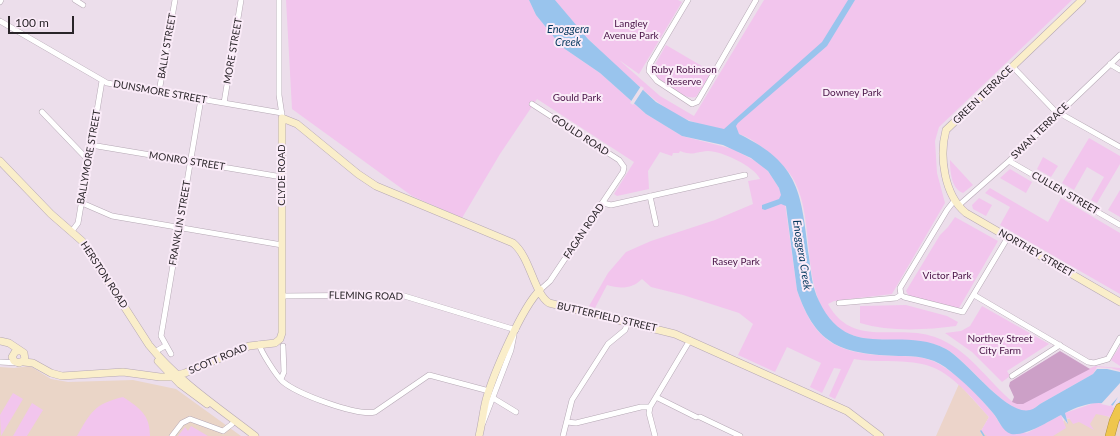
<!DOCTYPE html>
<html>
<head>
<meta charset="utf-8">
<style>
  body { margin:0 }
  #map { position:relative; width:1120px; height:436px; overflow:hidden; background:#ecdeeb; font-family:Lato,sans-serif }
  canvas { display:block }
  .scale { position:absolute; left:8px; top:16px; width:66px; height:18px; box-sizing:border-box; border:2px solid #292428; border-top:0; padding-left:5px; font-size:12px; line-height:14px; white-space:nowrap; color:#292428; -webkit-text-stroke:3px #faebf8; paint-order:stroke }
</style>
</head>
<body>
<div id="map">
<canvas width="1120" height="436"></canvas>
<div class="scale">100 m</div>
</div>
<script>
const ctx = document.querySelector('canvas').getContext('2d');
ctx.lineJoin = 'round';
function fill(path, color) { ctx.fillStyle = color; ctx.fill(path, 'evenodd'); }
function trace(path, color, width, dash) { ctx.strokeStyle = color; ctx.lineWidth = width; ctx.lineCap = dash ? 'butt' : 'round'; ctx.setLineDash(dash || []); ctx.stroke(path); }
function label(font, color, halo, rows, align = 'center') {
  ctx.font = font + ' Lato,sans-serif'; ctx.lineWidth = 4; ctx.setLineDash([]); ctx.textBaseline = 'middle'; ctx.strokeStyle = halo; ctx.fillStyle = color; for (const [text, x, y, turn = 0] of rows) {
    ctx.save(); ctx.translate(x, y); ctx.rotate((+turn || 0) * Math.PI / 180); ctx.textAlign = isNaN(turn) ? turn : align; if (halo) ctx.strokeText(text, 0, 0); ctx.fillText(text, 0, 0); ctx.restore();
  }
}
fill(new Path2D(`
  M959,384L989,417L981,431L987,433L989,436H936Z
  M1089,414H1102L1114,419L1120,424V436H1045L1065,420L1066,423L1068,422L1067,419Z`), '#ecd4ca');
fill(new Path2D(`
  M30,366L51,379L68,382L133,380L176,389L241,436H0V367L14,368Z`), '#ead5c7');
fill(new Path2D(`
  M286,0H529L536,15L562,47L600,73L646,114L682,136L733,149L759,163L768,171L779,188L785,203L797,290C815,345 840,354 895,356C911,356 925,356 939,364C959,375 978,395 993,413C996,416 998,422 1001,425C1006,430 1021,431 1027,433L1061,415L1066,428L1053,436H987L981,431L989,417C971,397 949,369 922,364C899,359 876,363 854,359L835,399L829,396L841,369L834,368L822,393L810,387L821,363L787,347L775,372L738,355L753,324L739,313L683,295L651,287L642,279C632,289 620,289 607,285L595,308L589,306L608,273L626,252L651,241L715,220L753,204L748,181L760,179C754,166 722,151 708,151C694,152 694,156 680,151L679,153H673L672,156L660,152L648,171L649,189L617,196L614,194L634,162L537,99L500,154L462,218L412,196L292,109Z
  M555,0H678L682,2L639,74L619,60L660,96L694,116L764,0H1072L939,127L935,141L937,173L945,203L892,294L834,301L828,304C853,349 896,323 935,337C969,349 987,381 1014,403L1095,366L1120,368V371L1111,368L1097,367L1093,374L1040,404C1036,407 1033,410 1028,411C1005,414 968,361 946,349C909,329 853,356 826,315C799,273 818,200 784,167C771,154 756,140 739,134C719,127 698,126 679,116C661,107 647,93 632,80C604,56 578,30 555,0Z
  M666,45L712,72L696,97C686,101 652,80 653,68Z
  M1089,138L1120,156V164L1097,203L1091,200L1104,177L1087,167L1074,190L1062,183Z
  M1043,157L1058,166L1051,177L1037,169Z
  M950,160L973,185L963,193C951,189 950,170 950,160Z
  M1010,169L1032,182L1026,193L1000,178Z
  M990,188L1048,222L1061,198L1120,233V294L1000,225L1010,207L985,193Z
  M1120,190V217L1108,210Z
  M979,198L992,205L986,216L973,209L972,205Z
  M955,217L998,241L959,308L956,310L909,296L906,291L940,235L948,227Z
  M906,305L947,316L958,322L956,326C926,330 889,332 860,323V306Z
  M982,306L1049,344L1007,371L1010,376L1002,382L972,352L945,333L961,331L970,326Z
  M1120,346V366L1111,360Z
  M13,393L23,399L1,436L0,415Z
  M123,397C140,408 150,415 150,436H77C91,412 94,404 123,397Z
  M1097,402L1110,404L1120,409V424L1111,417L1096,414L1090,424L1094,430L1079,422L1073,424L1069,418L1067,419L1065,413Z
  M32,403L43,410L27,436H13Z
  M191,426L208,436H178L185,427L188,431Z`), '#f2c5ed');
fill(new Path2D(`
  M1060,351L1090,369L1023,404H1017L1012,402L1014,397L1009,386L1010,382Z`), '#cca0c7');
fill(new Path2D(`
  M529,0H555L588,39L656,102L689,121L724,129L822,42L848,0H855L827,46L738,123L736,126L739,134C801,164 801,194 809,257C811,272 812,287 819,301C849,364 899,324 946,349C968,361 1006,416 1030,410C1034,409 1037,406 1040,404L1093,374L1097,369H1107L1120,372V409C1102,398 1083,404 1065,413L1068,424L1061,415C1047,422 1027,436 1011,434C1002,431 999,420 993,413C979,396 962,380 945,367C931,357 915,356 899,356C843,354 816,347 797,290L786,206L781,204L765,210L762,209V205L779,199L781,195L779,188L768,171L751,158L723,145L682,136L646,114L600,73L562,47L536,15Z`), '#99c4ed');
fill(new Path2D(`
  M641,86L644,88L633,105L630,103Z
  M1120,383V401L1115,408L1112,407L1118,397L1110,406L1101,404Z`), '#ecdeeb');
trace(new Path2D(`
  M981,431L984,436`), '#99c4ed', 1.5);
const street = new Path2D(`
  M75,0L83,5
  M279,0V95L282,115
  M688,0L650,64L649,71L657,81L692,104L697,102L699,99L756,0
  M0,2L1,0
  M0,21L107,83L282,113
  M1110,64L1120,70
  M1013,67L1054,110L1120,147
  M159,92L175,0
  M224,103L241,0
  M532,104L619,160L624,167L623,172L550,281L540,290
  M42,112L89,161
  M91,145L282,177
  M1009,161L1120,225
  M650,196L656,224
  M82,203L112,216L282,245
  M603,203L611,205L745,175
  M958,206L1009,161L1120,55
  M72,231L78,223L102,81
  M901,295L904,297L963,312L1008,237
  M901,295L900,288L947,210L954,201
  M974,295L1088,362L1094,363L1108,359L1120,338
  M282,296L401,295L516,330
  M839,303L896,298L901,295
  M259,344C261,352 276,375 282,381C297,394 356,416 375,412L429,375L489,391
  M158,350L165,346
  M171,354L161,336L201,99
  M0,362L18,363
  M1012,376L1060,345
  M281,379L284,372L283,346
  M656,397L696,417
  M493,398L516,412
  M700,417L740,436
  M567,422L576,423L641,407H650
  M483,423L511,350L514,335
  M172,436L182,423L190,419L223,431L232,424
  M563,436L572,400L608,344L625,330L628,322
  M655,436L649,413L650,407L690,340`);
const secondary = new Path2D(`
  M1082,0L946,130C939,156 944,195 966,213L1120,302
  M0,161L51,214L82,241L149,345C178,381 219,408 255,436
  M0,341L9,343L24,353L25,360L19,363L14,361L12,357L15,352L19,350
  M158,361L180,384L207,404
  M24,362L33,363L51,373L62,376L123,372L160,377H170L185,373L249,346L275,343L280,339L282,333V118L297,124L358,174L376,186L513,243C531,258 533,292 549,303L675,334L847,411L880,436
  M479,436C482,424 483,412 486,400C493,375 522,307 540,290`);
const highway = new Path2D(`
  M1110,436L1114,421L1120,408`);
trace(street, '#b5a8b4', 6);
trace(secondary, '#b5a8b4', 8);
trace(highway, '#aa8d40', 10);
trace(street, '#fff', 5);
trace(secondary, '#faeeca', 7);
trace(highway, '#efc64d', 9);
label('10px', '#471245', '#faebf8', [
  ["Langley",631,24],
  ["Avenue Park",631,36],
  ["Ruby Robinson",684,70],
  ["Reserve",684,82],
  ["Downey Park",852,93],
  ["Gould Park",577,98],
  ["Rasey Park",736,262],
  ["Victor Park",947,276],
  ["Northey Street",1000,339],
  ["City Farm",1000,351]
]);
label('10px', '#292428', '#faebf8', [
  ["BALLY STREET",167,46,-80],
  ["MORE STREET",233,51,-80],
  ["DUNSMORE STREET",160,92,10],
  ["GREEN TERRACE",983,95,-44],
  ["SWAN TERRACE",1040,131,-44],
  ["GOULD ROAD",580,135,33],
  ["BALLYMORE STREET",89,157,-80],
  ["MONRO STREET",187,161,9],
  ["CLYDE ROAD",282,175,-90],
  ["CULLEN STREET",1065,193,30],
  ["FRANKLIN STREET",180,223,-80],
  ["FAGAN ROAD",584,231,-56],
  ["NORTHEY STREET",1036,253,30],
  ["HERSTON ROAD",104,275,57],
  ["FLEMING ROAD",366,296,1],
  ["BUTTERFIELD STREET",607,317,13],
  ["SCOTT ROAD",218,359,-23]
]);
label('italic 11px', '#03375d', '#faebf8', [
  ["Enoggera",568,29],
  ["Creek",568,42],
  ["Enoggera Creek",802,255,81]
]);
</script>
</body>
</html>
